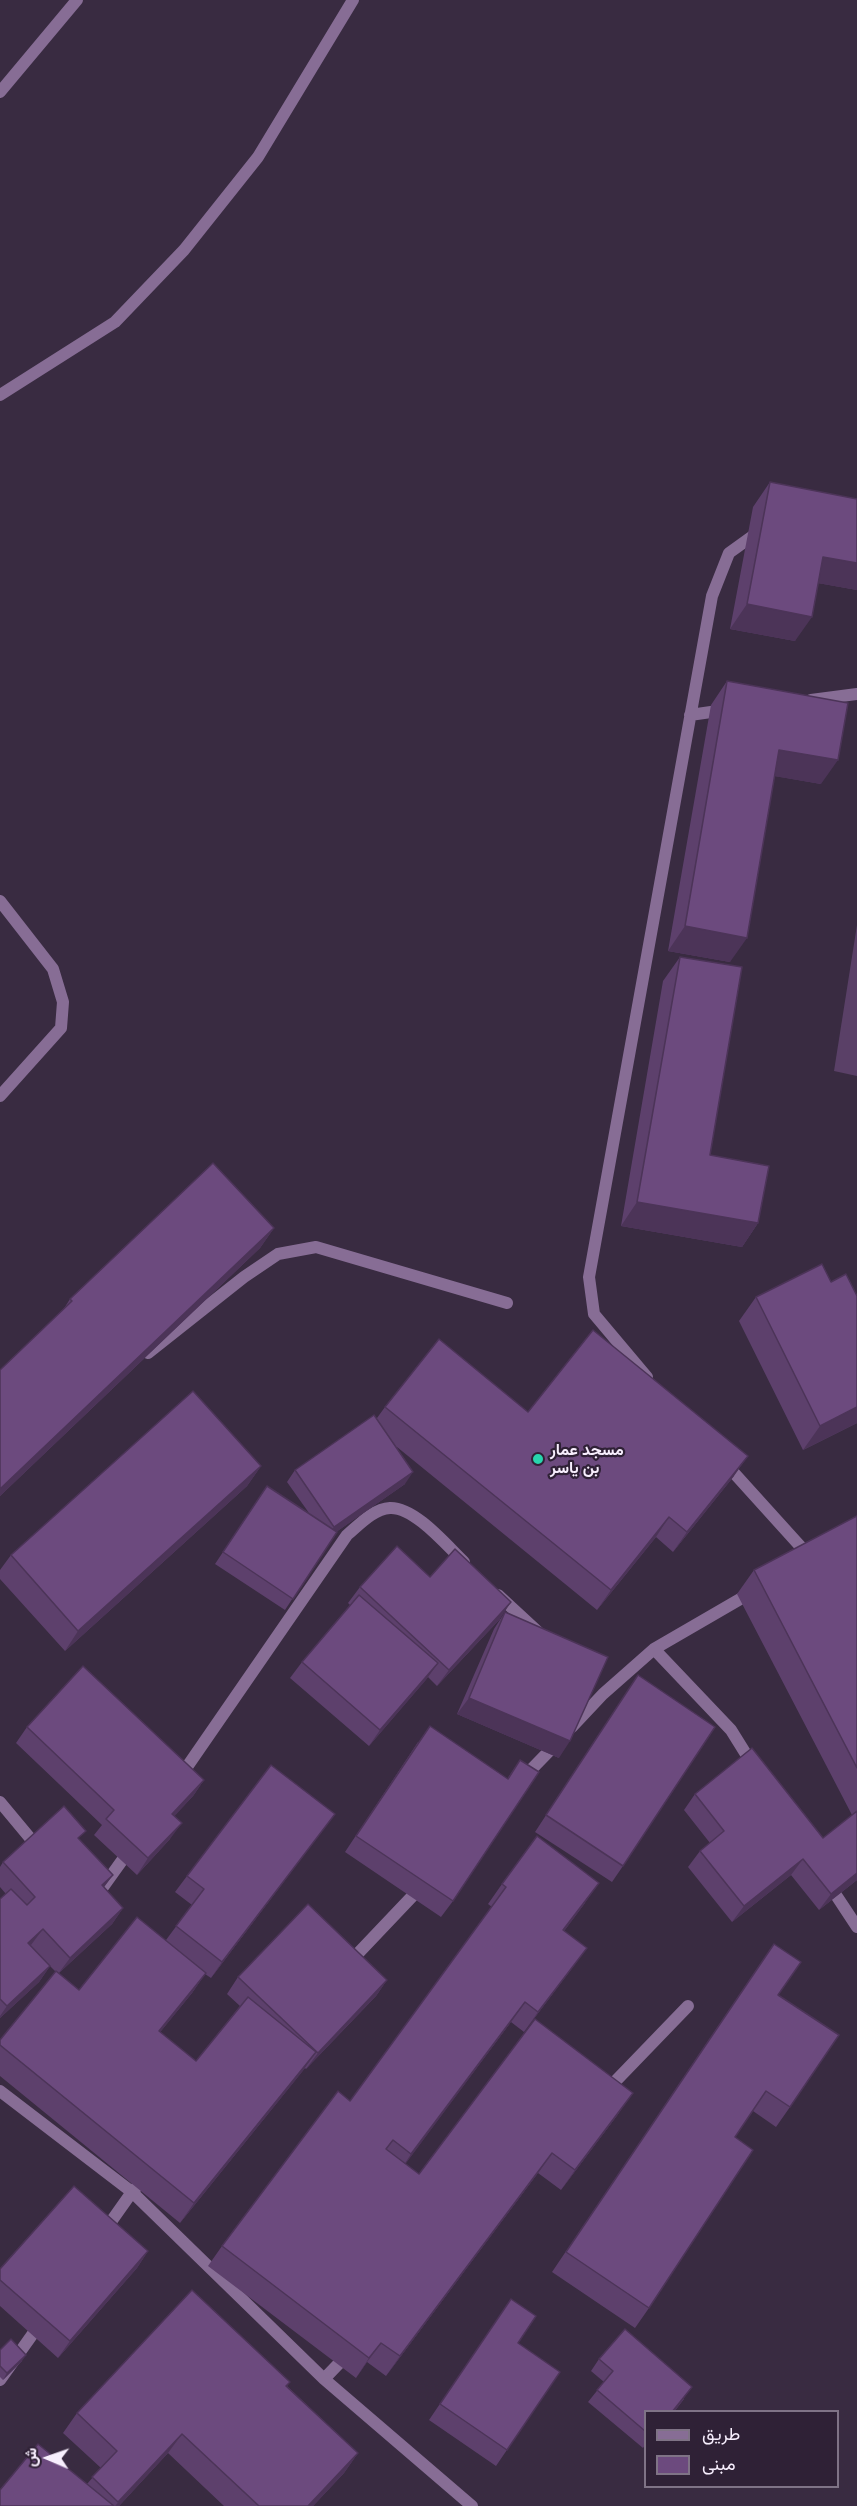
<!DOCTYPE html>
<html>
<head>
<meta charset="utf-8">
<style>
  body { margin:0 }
  #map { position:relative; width:857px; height:2506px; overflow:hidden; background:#392b41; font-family:"Open Sans",Vazirmatn,sans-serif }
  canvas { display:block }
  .legend { position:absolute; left:644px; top:2410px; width:195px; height:78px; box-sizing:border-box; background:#2f2136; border:2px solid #7f7386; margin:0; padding:8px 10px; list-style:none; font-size:18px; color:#f7eefd }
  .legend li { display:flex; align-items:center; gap:12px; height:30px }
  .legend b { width:30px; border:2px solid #7f7386 }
  .north { position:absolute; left:18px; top:2428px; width:60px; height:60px; -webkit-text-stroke:4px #2f2136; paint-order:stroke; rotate:272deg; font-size:16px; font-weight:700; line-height:24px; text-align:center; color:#f7eefd }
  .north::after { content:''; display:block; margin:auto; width:21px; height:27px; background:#f7eefd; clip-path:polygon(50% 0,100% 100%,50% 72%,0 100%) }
</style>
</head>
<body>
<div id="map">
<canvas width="857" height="2506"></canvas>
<ul class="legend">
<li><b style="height:8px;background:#876d95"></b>طريق</li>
<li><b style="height:16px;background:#6c4a7e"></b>مبنى</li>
</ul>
<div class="north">ش</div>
</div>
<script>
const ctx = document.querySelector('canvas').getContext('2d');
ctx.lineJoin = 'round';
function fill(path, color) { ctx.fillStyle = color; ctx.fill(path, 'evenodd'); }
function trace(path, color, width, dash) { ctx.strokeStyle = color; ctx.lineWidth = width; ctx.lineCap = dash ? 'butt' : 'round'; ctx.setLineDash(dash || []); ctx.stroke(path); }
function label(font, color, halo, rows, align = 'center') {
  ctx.font = font + ' "Open Sans",Vazirmatn,sans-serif'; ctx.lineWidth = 4.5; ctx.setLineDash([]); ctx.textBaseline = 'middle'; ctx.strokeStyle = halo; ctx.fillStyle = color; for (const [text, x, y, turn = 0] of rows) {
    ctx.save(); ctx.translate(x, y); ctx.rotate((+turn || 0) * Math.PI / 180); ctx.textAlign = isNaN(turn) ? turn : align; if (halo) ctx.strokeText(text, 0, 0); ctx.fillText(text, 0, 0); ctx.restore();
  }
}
fill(new Path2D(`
  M857,925V1076L834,1071Z`), '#5a4067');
trace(new Path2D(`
  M0,92L77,0
  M0,395L115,322L184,250L258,157L353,0
  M811,700L857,694
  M690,715L725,710
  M0,901L53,969L63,1002L61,1028L0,1096
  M148,1353L244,1277L278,1254L316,1247L507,1303
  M647,1377L594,1314L589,1277L712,596L729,553L761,530
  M725,1463L810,1557
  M498,1595L538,1632
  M654,1649L731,1730L754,1767
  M572,1727L603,1694L654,1649L754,1591
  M180,1777L347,1535C359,1525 373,1509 390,1508C415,1507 447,1546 464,1562
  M522,1779L558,1742
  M0,1802L40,1850
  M828,1883L857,1927
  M103,1887L131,1848
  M347,1965L422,1886
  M0,2091L132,2192L324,2379L472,2506
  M606,2091L688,2006
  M103,2233L132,2192L147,2176
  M324,2379L348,2354
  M0,2380L42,2321`), '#876d95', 12);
fill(new Path2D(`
  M770,482L857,499V590L818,583L795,641L730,629L753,507Z
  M727,681L821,784L775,776L730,962L668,951L711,705Z
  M680,957L710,1155L758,1223L742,1247L621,1226L663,981Z
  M274,1228L260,1248L0,1496V1370L63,1310L70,1299Z
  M756,1297L857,1423L803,1450L739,1321Z
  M385,1407L528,1412L734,1476L673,1552L656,1537L597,1610L397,1447L405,1484L336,1532L285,1610L215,1564L267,1486L309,1513L287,1482L295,1470L377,1418Z
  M261,1466L247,1486L65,1651L0,1579V1570L11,1555Z
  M857,1516V1880L819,1910L791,1875L732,1922L688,1867L700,1851L710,1843L684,1810L695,1794L823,1838L852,1815L737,1594L754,1570Z
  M430,1577L500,1619L437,1686L428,1677L369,1746L290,1678L302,1662L350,1605L348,1603L360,1587Z
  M505,1612L559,1758L457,1714L494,1629Z
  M638,1675L623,1866L612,1882L535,1832Z
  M27,1727L204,1780L193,1796L174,1816L170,1839L137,1875L94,1835L102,1825L16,1743Z
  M418,1742L507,1779L520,1760L453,1901L441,1917L345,1852Z
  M323,1830L211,1978L205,1974L192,1993L160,2032L196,2061L240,2006L227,1994L238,1977L387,1980L376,1996L306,2069L305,2068L180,2223L0,2076V2040L56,1972L50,1966L39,1982L0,2018V1899L6,1894L0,1887V1867L3,1862L80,1840L113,1875L104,1887L123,1908L112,1924L59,1973L79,1990L166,1940L192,1905L175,1892L187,1876Z
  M502,1884L585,1903L564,1931L587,1948L524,2032L511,2022L405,2164L419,2174L619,2113L561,2190L538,2173L386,2376L367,2362L356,2378L208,2266L222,2246L350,2101L492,1907L488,1904Z
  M760,1964L778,1995L790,2107L776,2127L753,2111L735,2137L649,2308L635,2328L552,2272Z
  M148,2251L137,2268L58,2358L0,2306V2269Z
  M511,2299L518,2343L560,2372L496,2466L429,2420Z
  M0,2350L22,2361L3,2380L0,2377Z
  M599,2359L684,2399L674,2412H645V2445L643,2448L588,2402L604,2382L591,2371Z
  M290,2382L287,2386L358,2453L344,2473L313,2506H224L168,2453L119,2506H0L87,2484L101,2468L63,2433L77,2413Z`), '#5d406c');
fill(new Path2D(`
  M823,557L857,563V590L806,581Z
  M747,604L812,617L795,641L730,629Z
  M779,750L838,760L821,784L762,774Z
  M685,926L747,938L730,962L668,951Z
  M637,1202L758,1223L742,1247L621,1226Z
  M274,1228L260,1248L0,1496V1489Z
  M857,1407V1423L803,1450L820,1426Z
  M748,1456L734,1476L673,1552L687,1532Z
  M261,1466L247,1486L65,1651L78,1631Z
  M413,1472L405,1484L326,1539L334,1527Z
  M669,1517L656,1537L597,1610L611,1590Z
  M511,1602L500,1619L437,1686L449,1670Z
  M438,1663L426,1680L369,1746L380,1730Z
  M469,1698L570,1741L559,1758L457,1714Z
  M204,1780L193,1796L161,1831L172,1814Z
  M335,1814L323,1830L211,1978L222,1962Z
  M182,1823L170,1839L137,1875L148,1858Z
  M803,1859L791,1875L732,1922L744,1906Z
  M857,1873V1880L819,1910L831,1894Z
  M113,1875L101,1891L102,1885Z
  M599,1883L585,1903L550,1950L563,1930Z
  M123,1908L112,1924L58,1974L70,1958Z
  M43,1929L31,1945L28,1943Z
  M587,1948L573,1967L524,2032L538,2012Z
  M50,1966L39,1982L0,2018V2016L7,2006Z
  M206,1973L192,1993L145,2051L159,2031Z
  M387,1980L376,1996L306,2069L318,2053Z
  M525,2002L511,2022L398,2174L411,2154Z
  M316,2052L302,2072L180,2223L194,2203Z
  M633,2093L619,2113L561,2190L575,2170Z
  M552,2153L538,2173L386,2376L400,2356Z
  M148,2251L137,2268L58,2358L70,2341Z
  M381,2343L367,2362L356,2378L369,2358Z
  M26,2355L22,2361L3,2380L7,2373Z
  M692,2387L674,2412H672Z
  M182,2434L168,2453L119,2506H115Z
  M358,2453L344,2473L313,2506H308Z`), '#4c3458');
const building = new Path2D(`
  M770,482L857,499V563L823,557L812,617L747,604Z
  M727,681L848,703L838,760L779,750L747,938L685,926Z
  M680,957L742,967L710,1155L769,1166L758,1223L637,1202Z
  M213,1163L274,1228L0,1489V1370L72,1301L70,1299Z
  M822,1264L831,1282L846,1274L857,1296V1407L820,1426L756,1297Z
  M593,1330L748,1456L687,1532L669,1517L611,1590L385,1407L439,1339L528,1412Z
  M193,1391L261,1466L78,1631L11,1555Z
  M374,1415L413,1472L334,1527L295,1470Z
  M267,1486L337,1532L293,1599L223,1552Z
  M857,1516V1768L754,1570Z
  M397,1546L430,1577L455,1549L511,1602L449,1670L360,1587Z
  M359,1595L438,1663L380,1730L302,1662Z
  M505,1612L608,1657L570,1741L469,1698Z
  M83,1666L204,1780L172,1814L182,1823L148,1858L106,1819L114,1810L27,1727Z
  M638,1675L715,1727L623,1866L546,1815Z
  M430,1726L508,1779L520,1760L539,1772L453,1901L356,1836Z
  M752,1748L823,1838L857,1811V1873L831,1894L803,1859L744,1906L700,1851L724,1831L695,1794Z
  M271,1765L335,1814L222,1962L176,1926L204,1889L187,1876Z
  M64,1806L86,1831L78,1838L113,1875L102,1885L123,1908L70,1958L43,1929L28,1943L50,1966L7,2006L0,1999V1899L11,1889L27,1905L35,1897L3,1862Z
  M537,1836L599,1883L563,1930L587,1948L538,2012L525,2002L411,2154L393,2140L386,2149L419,2174L535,2019L633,2093L575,2170L552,2153L400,2356L381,2343L369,2358L222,2246L338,2091L350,2101L506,1887L502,1884Z
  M308,1904L387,1980L318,2053L238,1977Z
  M137,1917L206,1973L159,2031L196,2061L248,1997L316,2052L194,2203L0,2045V2040L56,1971L79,1990Z
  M774,1944L801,1962L778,1995L839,2035L790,2107L766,2091L735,2137L753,2150L649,2308L566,2252Z
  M74,2186L148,2251L70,2341L0,2280V2269Z
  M192,2290L290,2382L286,2386L358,2453L308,2506H259L182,2434L118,2502L92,2477L117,2451L77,2413Z
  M511,2299L536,2316L518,2343L560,2372L507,2450L440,2404Z
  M625,2329L692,2387L672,2412H645V2431L597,2390L613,2371L599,2359Z
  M11,2339L26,2355L7,2373L0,2366V2350Z
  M38,2444L114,2506H0V2490Z`);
fill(building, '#6c4a7e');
trace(building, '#4c3458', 1.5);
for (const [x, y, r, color] of [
  [538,1459,6,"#28d5ad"]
]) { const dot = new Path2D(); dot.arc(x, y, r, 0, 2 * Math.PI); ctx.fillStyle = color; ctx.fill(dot); trace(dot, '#2f2136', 2); }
label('bold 16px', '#f7eefd', '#2f2136', [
  ["مسجد عمار",550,1450],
  ["بن ياسر",550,1468]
], 'left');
</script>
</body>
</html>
